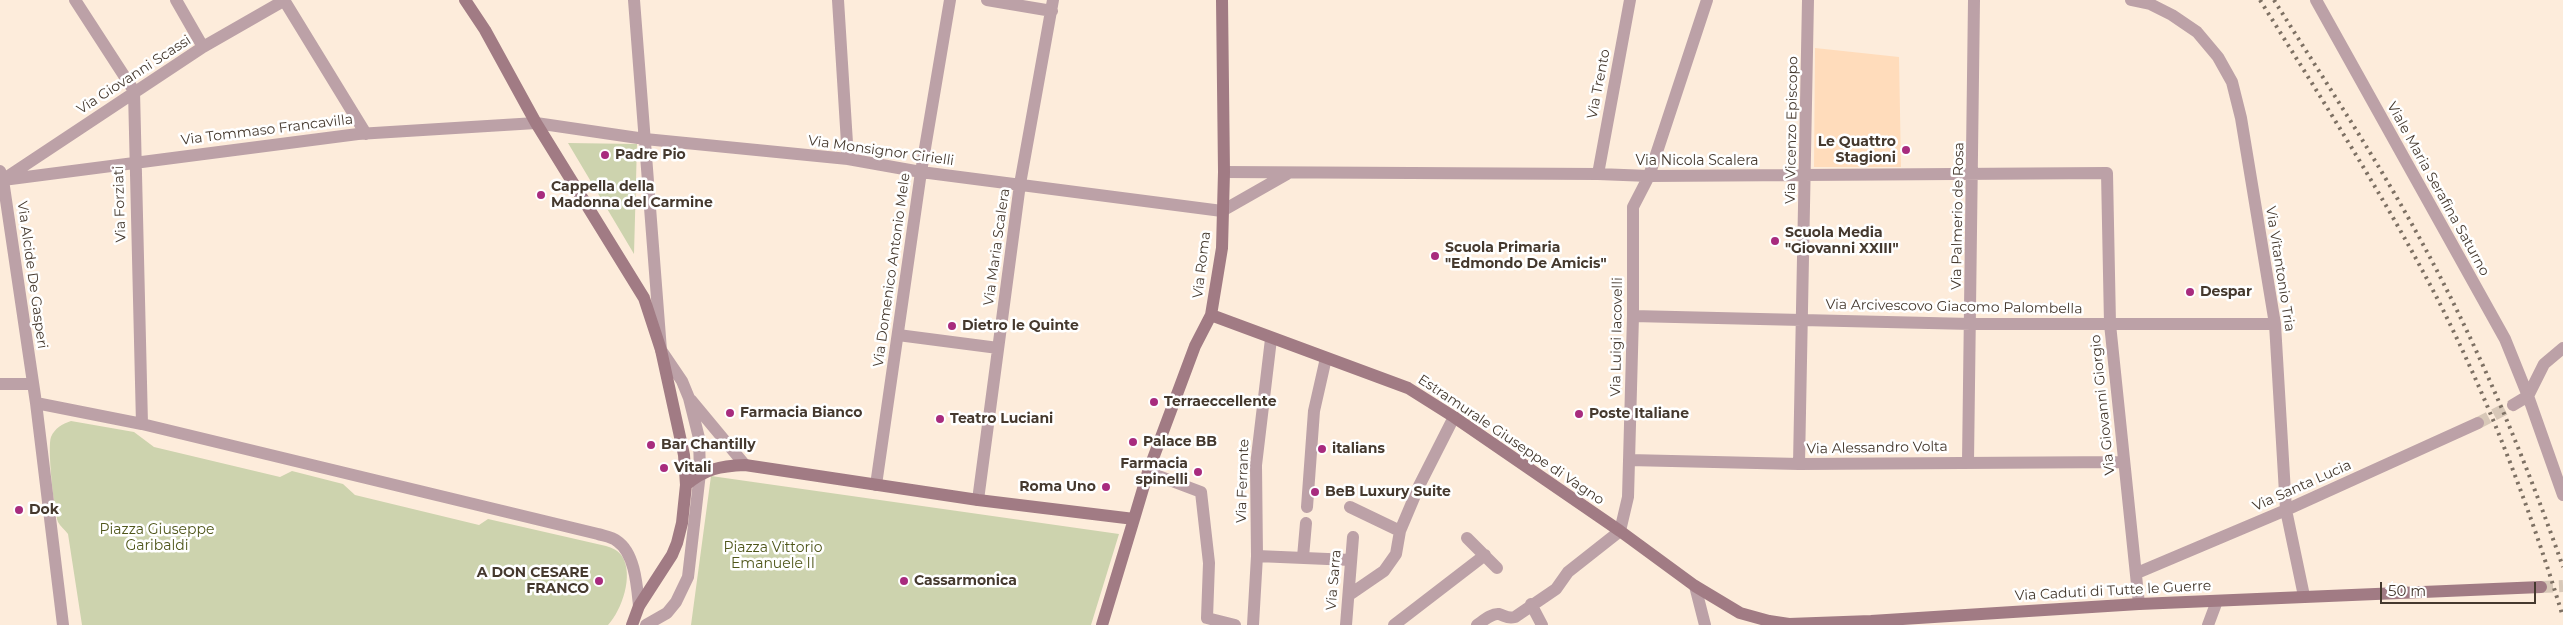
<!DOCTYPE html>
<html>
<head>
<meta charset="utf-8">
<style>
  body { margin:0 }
  #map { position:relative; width:2563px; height:625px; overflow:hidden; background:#fdecdb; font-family:Montserrat,sans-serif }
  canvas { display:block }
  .scale { position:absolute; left:2380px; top:582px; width:156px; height:22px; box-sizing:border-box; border:2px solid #45392e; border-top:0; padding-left:6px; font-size:15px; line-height:18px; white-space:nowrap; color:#45392e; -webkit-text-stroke:4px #fff; paint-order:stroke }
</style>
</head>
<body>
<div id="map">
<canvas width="2563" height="625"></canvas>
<div class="scale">50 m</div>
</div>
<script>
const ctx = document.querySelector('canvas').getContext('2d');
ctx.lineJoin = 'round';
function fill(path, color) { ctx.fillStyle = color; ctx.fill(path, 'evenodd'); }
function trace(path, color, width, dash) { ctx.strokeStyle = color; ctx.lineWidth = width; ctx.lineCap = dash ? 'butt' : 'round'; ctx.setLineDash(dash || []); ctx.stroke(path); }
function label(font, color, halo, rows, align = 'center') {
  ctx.font = font + ' Montserrat,sans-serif'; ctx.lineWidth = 5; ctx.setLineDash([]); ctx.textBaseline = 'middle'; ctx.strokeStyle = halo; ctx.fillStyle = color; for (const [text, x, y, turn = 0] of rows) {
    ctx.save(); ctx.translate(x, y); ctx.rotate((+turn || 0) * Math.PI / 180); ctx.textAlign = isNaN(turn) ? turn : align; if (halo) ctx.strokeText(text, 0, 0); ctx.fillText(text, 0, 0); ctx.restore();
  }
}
fill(new Path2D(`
  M1815,48L1899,57L1901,167H1814Z`), '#ffdcbb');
fill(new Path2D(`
  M568,143L637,144L634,254Z
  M71,421L134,432L154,447L280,477L292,471L343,484L355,495L479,525L488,519L606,546C612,548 618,550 622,556C634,575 622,610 608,625H82L68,534C65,530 60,526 58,522C54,511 47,447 51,437C55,428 62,424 71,421Z
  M711,476L1119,534L1091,625H691Z`), '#cdd3ae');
trace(new Path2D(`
  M2478,423L2513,405`), '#d8c8b8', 12, [12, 6]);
trace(new Path2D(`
  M2541,587L2563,586`), '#d8c8b8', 12, [12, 6]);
trace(new Path2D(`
  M75,0L134,91L142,424
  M176,0L203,47
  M284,0L366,134
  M634,0L661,350L682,381L689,398L699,438L700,473L688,577L676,602L667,613L646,625
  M838,0L848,159
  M987,0L1052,11
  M2131,0L2150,4L2172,15L2197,32L2218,57L2232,82L2241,118L2275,324L2286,510L2304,596
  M2316,0L2505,339L2528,396L2563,495
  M0,171L3,180L36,403L63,625
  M1224,172L1598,174L1649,176L2107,173L2110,324L2139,604
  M1598,174L1630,0
  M7,177L203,47L285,0
  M3,180L358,134L536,123L645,139L848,159L921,172L1222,211L1287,174
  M1633,316L1971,324H2275
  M898,335L998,348
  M0,384H33
  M2528,396L2544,364L2563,348
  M691,400L745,465
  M36,403L142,424L598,534C604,536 612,537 617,541C635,553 637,586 639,606
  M2513,405L2528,396
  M1629,460L1799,464L2124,462
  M1968,462L1974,0
  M1799,464L1808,0
  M1148,472L1201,492L1209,563L1207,618L1235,625
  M876,485L921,172L950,0
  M978,500L1020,184L1053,0
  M1307,507L1314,411L1326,358
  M1350,507L1400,531
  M1467,538L1497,568
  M1257,556L1351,560
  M1303,557L1306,523
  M2137,573L2286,510L2478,423
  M1695,586L1705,625
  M1349,595L1384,571L1396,554L1400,531L1419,486L1454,417
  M1531,604L1542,625
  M1253,625L1257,556L1256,465L1271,339
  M1346,625L1353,537
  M1394,625L1485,555
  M1477,625C1483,621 1492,613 1499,614C1506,616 1507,619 1515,617L1556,589L1568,572L1620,531L1628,497L1633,316V207L1649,176L1707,0
  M2208,625L2217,601`), '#bca1a7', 12);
trace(new Path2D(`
  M465,0L485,30L536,123L644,298L661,350L684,455L686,485L682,523L677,543L672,555L639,606L632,625
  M1211,315L1408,388L1454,417L1620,531L1695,586L1740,613L1769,621L1789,624L1871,621L2139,604L2541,587
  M686,485C705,469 720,466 745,465L978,500L1134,519L1102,625
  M1134,519L1148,472L1195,346L1211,315L1222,248L1224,172L1222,0`), '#a17b84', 12);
trace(new Path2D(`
  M2260,0C2321,98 2384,196 2437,298C2489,400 2530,508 2563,617
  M2274,0C2319,72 2367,144 2409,219C2471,329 2521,447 2563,567`), '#7d7063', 4, [2.5, 5]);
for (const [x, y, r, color] of [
  [1906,150,5,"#a82b7e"],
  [605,155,5,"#a82b7e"],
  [541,195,5,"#a82b7e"],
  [1775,241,5,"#a82b7e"],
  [1435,256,5,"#a82b7e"],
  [2190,292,5,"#a82b7e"],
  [952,326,5,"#a82b7e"],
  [1154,402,5,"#a82b7e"],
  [730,413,5,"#a82b7e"],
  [1579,414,5,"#a82b7e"],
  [940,419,5,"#a82b7e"],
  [1133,442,5,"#a82b7e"],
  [651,445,5,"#a82b7e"],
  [1322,449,5,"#a82b7e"],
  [664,468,5,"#a82b7e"],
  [1198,472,5,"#a82b7e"],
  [1106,487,5,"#a82b7e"],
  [1315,492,5,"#a82b7e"],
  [19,510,5,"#a82b7e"],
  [599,581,5,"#a82b7e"],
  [904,581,5,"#a82b7e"]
]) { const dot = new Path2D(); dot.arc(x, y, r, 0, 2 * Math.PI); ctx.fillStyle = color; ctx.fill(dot); trace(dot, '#fff', 2); }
label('14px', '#45392e', '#fff', [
  ["Via Giovanni Scassi",134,75,-33],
  ["Via Trento",1599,84,-79],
  ["Via Tommaso Francavilla",267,130,-7],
  ["Via Vicenzo Episcopo",1792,130,-89],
  ["Via Monsignor Cirielli",881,151,8],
  ["Via Nicola Scalera",1697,161],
  ["Viale Maria Serafina Saturno",2438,189,61],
  ["Via Forziati",120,204,-92],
  ["Via Palmerio de Rosa",1958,216,-89],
  ["Via Maria Scalera",997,247,-82],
  ["Via Roma",1202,265,-83],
  ["Via Vitantonio Tria",2280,269,81],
  ["Via Domenico Antonio Mele",892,270,-82],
  ["Via Alcide De Gasperi",32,275,82],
  ["Via Arcivescovo Giacomo Palombella",1954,307,1],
  ["Via Luigi Iacovelli",1617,337,-89],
  ["Via Giovanni Giorgio",2103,405,-96],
  ["Estramurale Giuseppe di Vagno",1511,440,34],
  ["Via Alessandro Volta",1877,448,-1],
  ["Via Ferrante",1243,481,-88],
  ["Via Santa Lucia",2302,486,-24],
  ["Via Sarra",1334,580,-85],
  ["Via Caduti di Tutte le Guerre",2113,591,-3]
]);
label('bold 14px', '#45392e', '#fff', [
  ["Le Quattro",1896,142,"right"],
  ["Stagioni",1896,158,"right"],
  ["Padre Pio",615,155],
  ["Cappella della",551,187],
  ["Madonna del Carmine",551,203],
  ["Scuola Media",1785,233],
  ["\"Giovanni XXIII\"",1785,249],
  ["Scuola Primaria",1445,248],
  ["\"Edmondo De Amicis\"",1445,264],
  ["Despar",2200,292],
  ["Dietro le Quinte",962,326],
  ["Terraeccellente",1164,402],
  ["Farmacia Bianco",740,413],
  ["Poste Italiane",1589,414],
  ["Teatro Luciani",950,419],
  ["Palace BB",1143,442],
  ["Bar Chantilly",661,445],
  ["italians",1332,449],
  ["Farmacia",1188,464,"right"],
  ["spinelli",1188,480,"right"],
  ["Vitali",674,468],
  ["Roma Uno",1096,487,"right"],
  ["BeB Luxury Suite",1325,492],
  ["Dok",29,510],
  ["A DON CESARE",589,573,"right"],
  ["FRANCO",589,589,"right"],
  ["Cassarmonica",914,581]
], 'left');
label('14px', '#4f561a', '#fff', [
  ["Piazza Giuseppe",157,530],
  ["Garibaldi",157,546],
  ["Piazza Vittorio",773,548],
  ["Emanuele II",773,564]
]);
</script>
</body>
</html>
